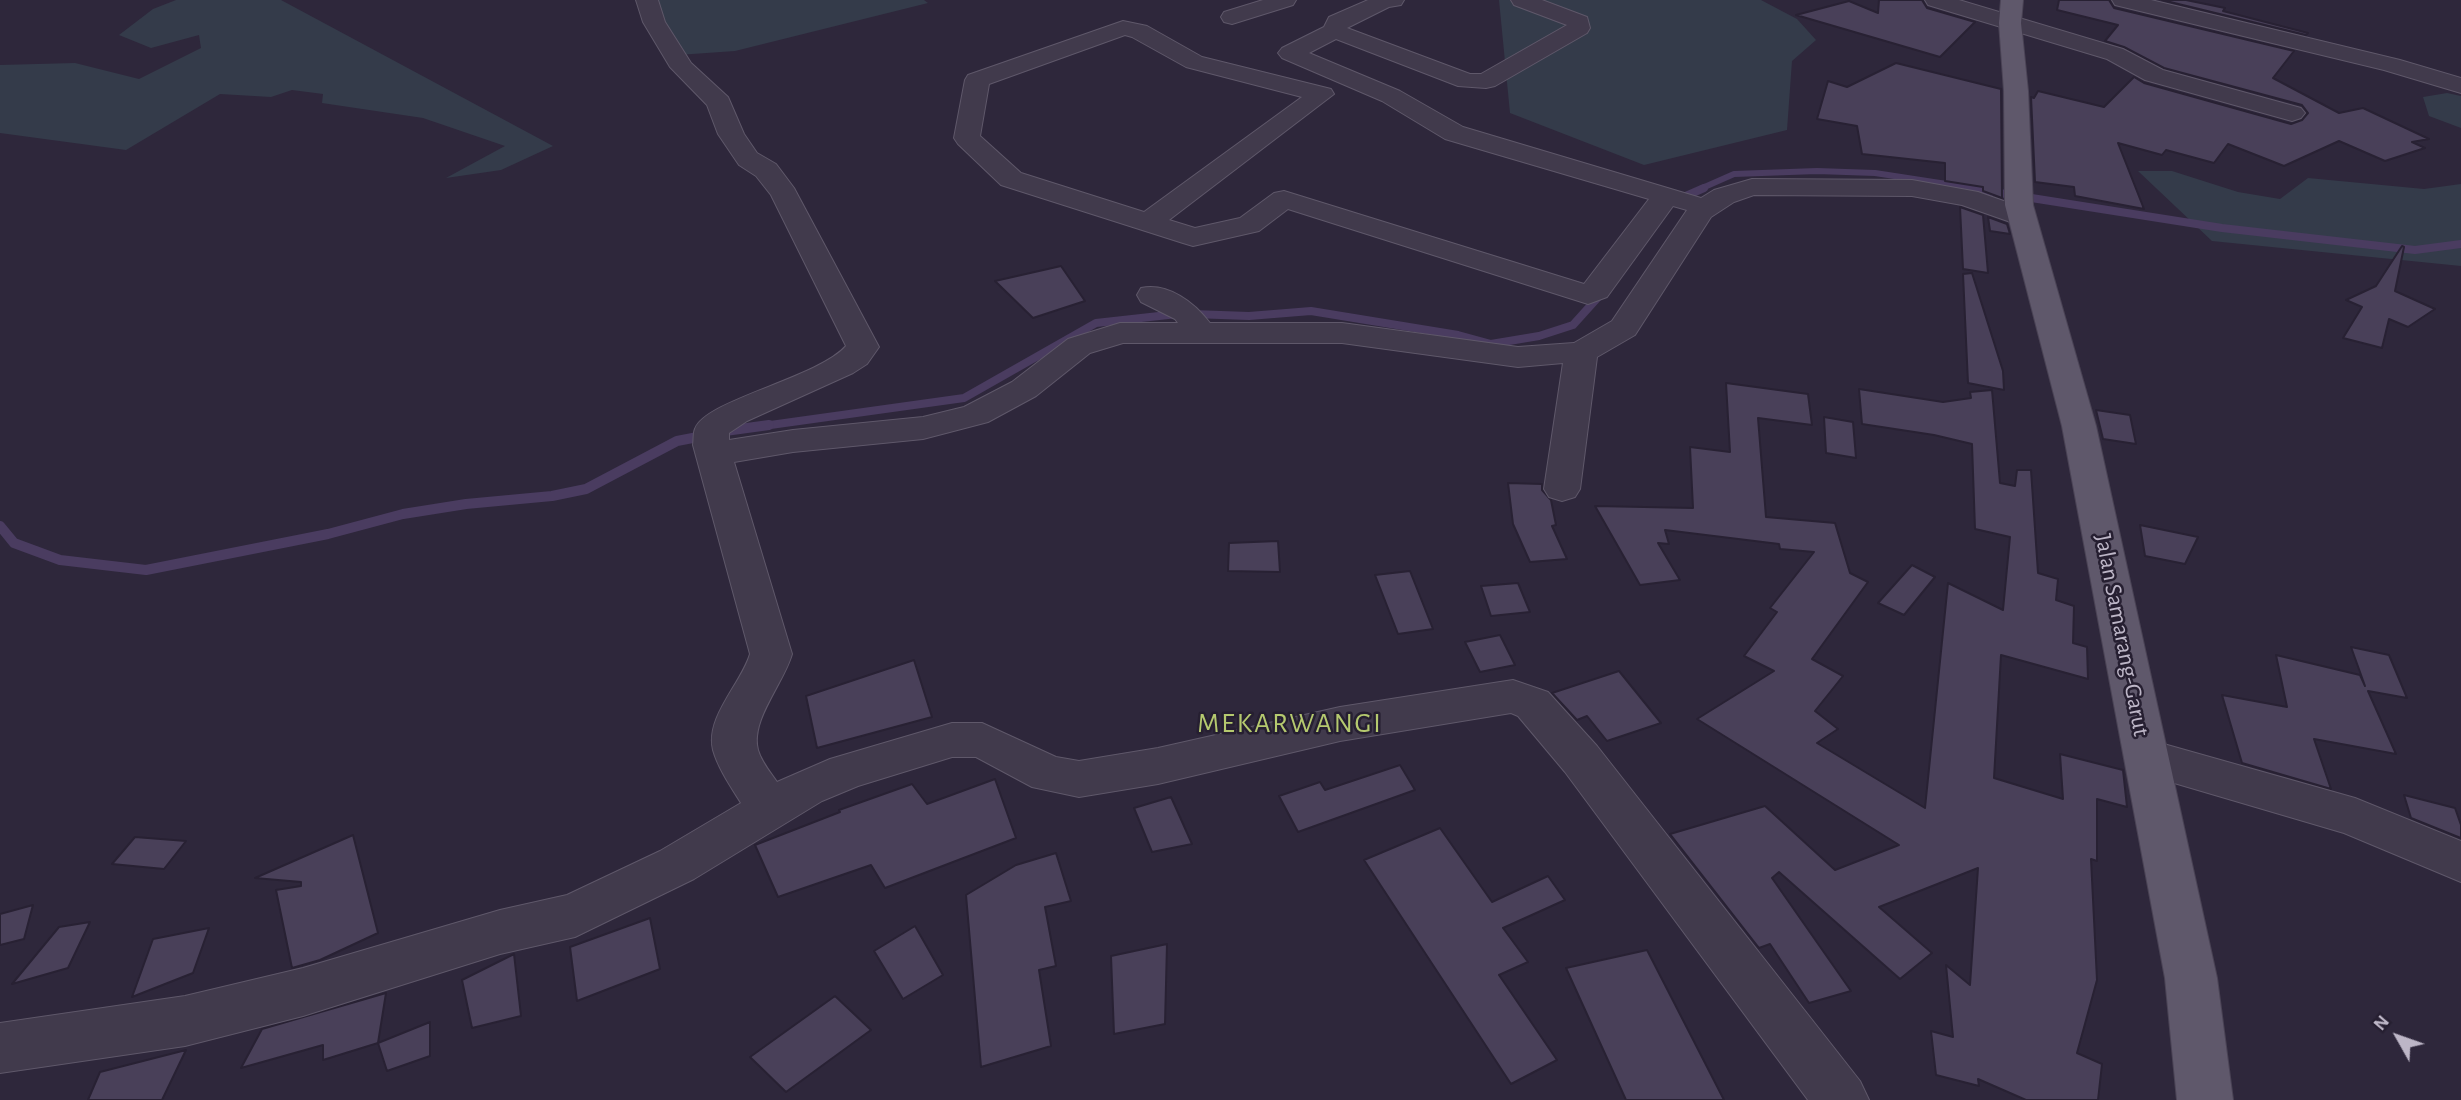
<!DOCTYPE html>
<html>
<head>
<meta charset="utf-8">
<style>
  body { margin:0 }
  #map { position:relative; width:2461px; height:1100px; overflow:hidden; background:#2e273b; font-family:"Alegreya Sans",sans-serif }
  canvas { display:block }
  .north { position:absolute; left:2363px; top:1002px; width:70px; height:70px; -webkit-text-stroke:5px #261f31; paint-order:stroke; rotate:310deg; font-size:19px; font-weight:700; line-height:28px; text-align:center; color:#bdb6c7 }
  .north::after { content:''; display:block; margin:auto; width:24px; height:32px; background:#bdb6c7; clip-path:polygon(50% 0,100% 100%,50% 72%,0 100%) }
</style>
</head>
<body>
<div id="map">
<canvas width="2461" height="1100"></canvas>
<div class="north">N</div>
</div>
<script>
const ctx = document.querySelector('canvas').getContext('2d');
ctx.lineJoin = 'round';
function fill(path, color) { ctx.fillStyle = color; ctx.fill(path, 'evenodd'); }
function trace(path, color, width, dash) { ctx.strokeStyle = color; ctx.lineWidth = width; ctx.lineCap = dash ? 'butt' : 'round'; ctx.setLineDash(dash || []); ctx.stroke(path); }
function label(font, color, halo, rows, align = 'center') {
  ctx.font = font + ' "Alegreya Sans",sans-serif'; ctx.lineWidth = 5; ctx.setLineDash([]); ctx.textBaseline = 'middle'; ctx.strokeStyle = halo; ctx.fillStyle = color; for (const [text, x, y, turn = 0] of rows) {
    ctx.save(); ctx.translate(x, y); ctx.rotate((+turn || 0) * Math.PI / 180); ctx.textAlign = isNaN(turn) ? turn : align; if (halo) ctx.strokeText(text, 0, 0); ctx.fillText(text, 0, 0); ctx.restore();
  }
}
fill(new Path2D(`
  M176,0H281L553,146L501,170L446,178L505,146L423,118L322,103L323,94L292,90L271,97L220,94L126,150L0,133V65L75,63L139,79L201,48L199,35L151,48L119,35L153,9Z
  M648,0H924L928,3L735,51L678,55Z
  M1499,0H1761L1797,19L1816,40L1792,61L1787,130L1644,165L1510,113Z
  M2447,93L2461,96V128L2429,116L2423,97Z
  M2138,171H2172L2238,192L2280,199L2308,178L2424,189L2461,184V266L2212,241Z`), '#343b4a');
trace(new Path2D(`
  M1700,189L1734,174L1817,171L1875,173L1979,189`), '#4a3c60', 6);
trace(new Path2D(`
  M1968,188L2222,228L2415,250L2461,244
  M1679,199L1704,188
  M1192,314L1249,316L1311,311L1458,335L1491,344L1539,336L1573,325L1601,294
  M756,427L964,398L1096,323L1177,314`), '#4a3c60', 8);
trace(new Path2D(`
  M725,431L769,425
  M0,526L14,543L60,560L146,570L328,534L403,514L466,504L552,496L586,489L677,441L703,436`), '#4a3c60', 10);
const building = new Path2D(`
  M1879,0H1922L1927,8L1975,22L1940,57L1796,15L1849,1L1878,13Z
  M2059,0H2109L2114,8L2294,51L2273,78L2339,113L2363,108L2429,139L2412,142L2425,148L2385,161L2339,141L2284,166L2228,144L2214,163L2166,150L2162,155L2118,143L2144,209L2075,196L2074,187L2035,182L2031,97L2034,98L2038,91L2104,107L2134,77L2144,83L2291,124L2302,120L2308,113L2302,105L2164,68L2124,47L2105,41L2118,25L2057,10Z
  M2162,0H2186L2225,8L2223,11L2308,33L2306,35Z
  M1896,63L2001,89L2002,198L1983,191V187L1945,181V163L1862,154L1857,126L1817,119L1828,81L1847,87Z
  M1960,207L1983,215L1988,273L1963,269Z
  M1988,217L2007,224L2010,234L1990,231Z
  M2402,246L2404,247L2395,291L2435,309L2408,327L2389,319L2382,348L2343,338L2362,307L2346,300L2376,286Z
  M1061,266L1085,301L1033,318L995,281Z
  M1972,273L2003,371L2004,390L1968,383L1963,274Z
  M1726,383L1808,394L1812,425L1758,418L1766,517L1835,523L1850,573L1868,582L1812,659L1843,676L1815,711L1838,729L1817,743L1925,808L1948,583L2003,610L2010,537L1975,529L1972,444L1934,435L1862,424L1859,389L1943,402L1971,398L1970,392L1992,390L2000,483L2015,486L2017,470H2031L2038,573L2058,579L2056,600L2074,606L2073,643L2087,647L2088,679L2001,655L1994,778L2063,799L2060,754L2123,770L2127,807L2097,799V861L2091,859L2097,980L2077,1053L2102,1064L2098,1100H2026L1978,1079L1979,1086L1936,1075L1931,1031L1953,1037L1946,965L1970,985L1978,868L1879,907L1932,953L1900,979L1779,872L1772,878L1851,991L1809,1003L1770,944L1759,948L1670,834L1765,806L1835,870L1899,845L1697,719L1774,671L1744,656L1777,612L1770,608L1814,552L1780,549L1779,544L1665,530L1669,544L1658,543L1680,580L1640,585L1595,506L1693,508L1690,447L1730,452Z
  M2096,410L2130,415L2136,444L2103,439Z
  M1824,417L1853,422L1856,458L1826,453Z
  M1508,483L1542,484V490L1551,500L1556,525L1552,526L1567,559L1530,562L1513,524Z
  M2140,525L2198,537L2185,564L2145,556Z
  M1278,541L1280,572L1228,571L1229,543Z
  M1912,565L1935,577L1904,615L1878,603Z
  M1410,571L1433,629L1398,634L1375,575Z
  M1518,583L1530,612L1491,616L1481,586Z
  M1500,635L1515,665L1480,672L1465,642Z
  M2351,647L2389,655L2407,698L2368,691L2396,754L2314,739L2331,789L2242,763L2222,695L2287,707L2276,655L2360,675L2365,686Z
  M914,660L932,717L817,748L806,696Z
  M1619,671L1661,723L1607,741L1587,716L1577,720L1552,693Z
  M1400,765L1415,790L1298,832L1279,796L1320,782L1325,790Z
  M995,779L1016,838L885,888L871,865L778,897L755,845L840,812L839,810L912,784L927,804Z
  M2404,795L2455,808L2461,825V838L2411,818Z
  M1171,797L1192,844L1152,852L1134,808Z
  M1440,828L1492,902L1548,876L1565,900L1503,928L1528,962L1499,975L1557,1060L1511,1084L1364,860Z
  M353,835L378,933L320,960L292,968L276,890L301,886V882L255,878Z
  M135,837L186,841L164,869L112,864Z
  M1056,853L1071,901L1045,907L1056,966L1039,970L1051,1046L981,1067L966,895L1016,865Z
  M33,905L24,939L0,945V914Z
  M650,918L660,969L577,1001L570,947Z
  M90,922L68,968L12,984L59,927Z
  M915,926L943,975L903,999L874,951Z
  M209,928L193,973L132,997L153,939Z
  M1167,944L1165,1024L1114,1034L1111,956Z
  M1647,950L1724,1100H1626L1566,968Z
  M514,954L521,1016L472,1028L462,980Z
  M386,993L378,1043L323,1060V1045L241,1068L262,1029Z
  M835,996L871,1030L786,1092L750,1057Z
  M430,1022V1056L387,1071L378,1043Z
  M186,1050L162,1100H88L100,1072Z`);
fill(building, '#494059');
trace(building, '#282133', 2);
const minor = new Path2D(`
  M636,0H658L665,22L691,63L728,97L744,134L757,153L776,164L794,188L879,347L867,364L853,373L747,421L729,433V440L793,430L923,417L964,407L1012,382L1068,339L1120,323H1178L1175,319L1141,302L1137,295L1141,288C1168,282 1195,303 1210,323H1342L1518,347L1574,343L1612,321L1687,210L1673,206L1607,297L1588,304L1288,209L1259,231L1193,246L1183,243L1001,185L958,144L954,138L965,80L968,75L1123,21L1147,26L1202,57L1331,89L1334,94L1169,220L1195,228L1240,218L1274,193L1284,191L1584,284L1649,199L1445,139L1382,101L1282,58L1278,53L1282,48L1324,27L1329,17L1368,0H1404L1401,5L1389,7L1347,28L1470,74H1481L1567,25L1514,5L1511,0H1542L1587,17L1590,28L1587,33L1495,86L1486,88L1458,86L1336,39L1309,53L1400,91L1463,127L1701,198L1714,190L1752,179L1912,180L1978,192L2032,211L2036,217L2032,223L2022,226L1962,205L1912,196L1754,195L1734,202L1711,217L1635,335L1597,357L1580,489L1575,497L1562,501L1549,497L1544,489L1563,363L1518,367L1342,343H1123L1090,353L1036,396L988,422L923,439L793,452L734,462L792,654C784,683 750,720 758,750C761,761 770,772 777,782L830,759L952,723H982L1056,757L1079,761L1158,748L1340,707L1513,680L1548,692L1597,746L1860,1081L1869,1100H1808L1565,772L1518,716L1511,713L1340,741L1158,784L1079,797L1032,787L976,757H952L858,786L822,801L694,879L575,937L500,954L303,1016L185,1046L0,1073V1023L185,996L303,968L500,910L567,895L660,851L741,803C731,787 718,768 713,750C705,717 741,684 750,654L693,445C694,440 693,433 695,429C705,400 818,378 846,346L771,195L756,176L739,165L718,134L707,105L670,67L643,22ZM1125,35L1132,37L1186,67L1302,97L1144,212L1021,173L980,136L989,84Z
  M1263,0H1296L1293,5L1232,24L1224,22L1221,17L1224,12Z
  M1925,0H1959L2123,49L2163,70L2301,108L2305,113L2301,118L2292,121L2145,80L2107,59L1928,5Z
  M2112,0H2151L2400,60L2461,78V93L2384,70L2115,5Z
  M2146,739L2355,798L2461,841V882L2344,833L2130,770L2124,757L2130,744Z`);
const major = new Path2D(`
  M2001,0H2023L2021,23L2028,91L2033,205L2096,426L2217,978L2233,1100H2177L2165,978L2062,426L2005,205L2004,91L1999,23Z`);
trace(minor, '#5f586a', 2);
trace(major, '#4a4355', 2);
fill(minor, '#413a4c');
fill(major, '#5f586b');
label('24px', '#bdb6c7', '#261f31', [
  ["Jalan Samarang-Garut",2122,635,79]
]);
ctx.letterSpacing = '2px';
label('28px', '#b5c96f', '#261f31', [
  ["MEKARWANGI",1290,724]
]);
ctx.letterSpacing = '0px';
</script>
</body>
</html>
